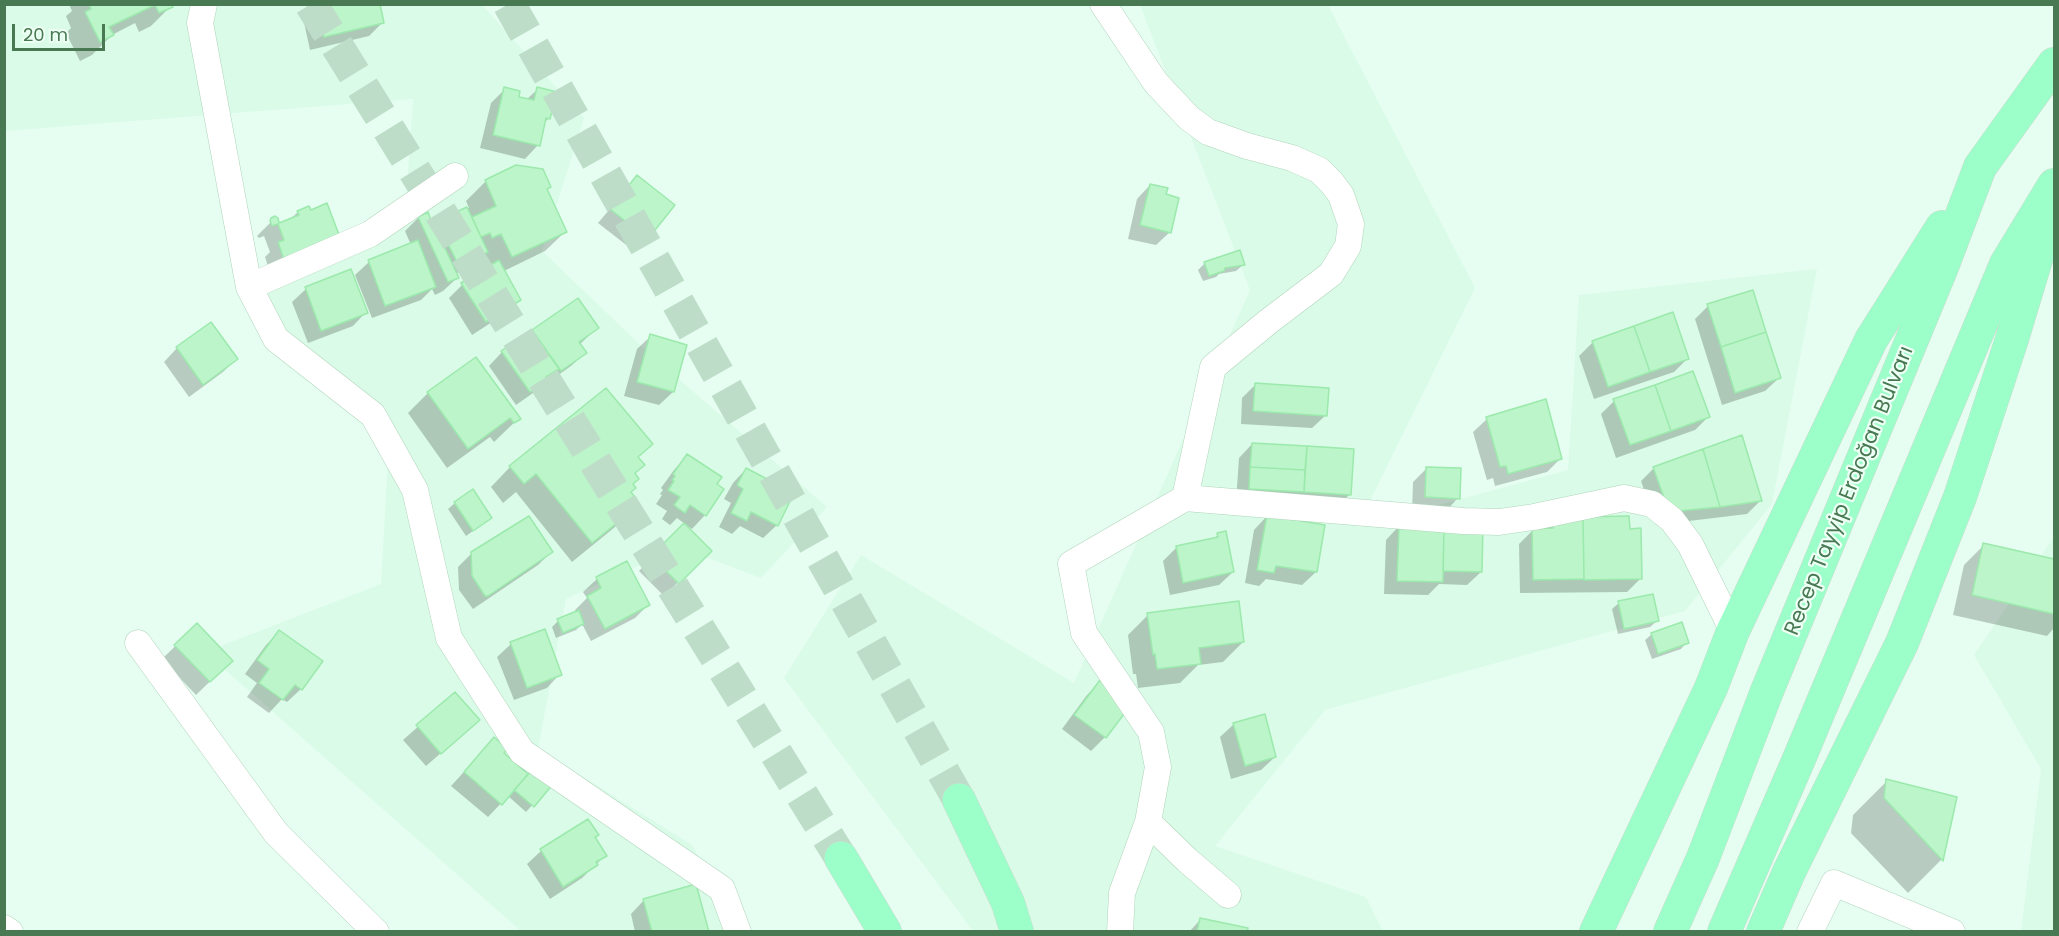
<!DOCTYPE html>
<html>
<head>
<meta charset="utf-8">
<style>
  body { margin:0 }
  #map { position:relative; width:2059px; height:936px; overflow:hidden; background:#e6fef1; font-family:Poppins,sans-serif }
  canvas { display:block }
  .frame { position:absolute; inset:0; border:6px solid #487952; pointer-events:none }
  .scale { position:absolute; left:12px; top:24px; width:93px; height:27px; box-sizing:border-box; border:3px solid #487952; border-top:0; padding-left:8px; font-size:18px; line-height:21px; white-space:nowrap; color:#487952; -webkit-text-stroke:4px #eefff5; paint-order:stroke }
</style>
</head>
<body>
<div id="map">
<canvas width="2059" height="936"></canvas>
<div class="frame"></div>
<div class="scale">20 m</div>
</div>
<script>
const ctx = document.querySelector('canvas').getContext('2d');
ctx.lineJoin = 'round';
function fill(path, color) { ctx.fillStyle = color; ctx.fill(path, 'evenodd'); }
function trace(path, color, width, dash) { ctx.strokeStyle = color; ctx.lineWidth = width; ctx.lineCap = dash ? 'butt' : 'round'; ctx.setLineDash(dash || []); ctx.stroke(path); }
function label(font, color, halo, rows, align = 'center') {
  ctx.font = font + ' Poppins,sans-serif'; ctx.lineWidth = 4.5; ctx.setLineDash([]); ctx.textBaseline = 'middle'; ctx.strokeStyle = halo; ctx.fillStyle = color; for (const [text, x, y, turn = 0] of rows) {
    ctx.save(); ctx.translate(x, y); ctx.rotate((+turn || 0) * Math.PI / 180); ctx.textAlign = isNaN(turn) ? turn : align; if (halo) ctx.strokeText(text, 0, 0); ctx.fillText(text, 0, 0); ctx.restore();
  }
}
fill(new Path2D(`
  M5,5H482L584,118L542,251L652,356L827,507L761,578L679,547L566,599L538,749L692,845L741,931H521L205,652L381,584L389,442L247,294L406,202L413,99L5,131Z
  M1140,5H1328L1475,288L1357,527L1568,470L1579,295L1817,269L1772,504L1685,611L1325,710L1215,846L1366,897L1383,931H973L784,678L861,555L1074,683L1250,290Z
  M2054,537V931H2021L2041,769L1974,655Z`), '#dafbe7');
fill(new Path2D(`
  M69,4H170L171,6L151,26L139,32L135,23L112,35L92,55L80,61L66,33L71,28L66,16L72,11Z
  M310,4H379L383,22L369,36L310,50L302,13Z
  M505,89L517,98L526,100L538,89L549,118L543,124L538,145L525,159L480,148L491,103Z
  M517,167L546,190L565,232L545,251L504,271L519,299L506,313L472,335L449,298L462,285L488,268L482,256L473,265L455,274L457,278L443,291L435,295L432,289L421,300L372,318L355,275L369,262L411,245L405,231L418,218L432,225L469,208L466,201L485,182Z
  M637,177L647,238L634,251L598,223Z
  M1150,185L1164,196L1170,232L1156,245L1128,239L1137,199Z
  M326,205L271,275L265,257L270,252L264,236L259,238L257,236L274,219L279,225L289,220L298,212H310Z
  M1205,263L1243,265L1236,271L1219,274L1216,277L1203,281L1198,270Z
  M350,271L366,312L353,326L308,343L292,302L306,289Z
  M577,300L597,328L579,345L585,353L571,366L547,383L545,381L533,393L516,405L489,366L502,352Z
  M1708,306L1779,378L1765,391L1722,405L1695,319Z
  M211,324L236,359L223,372L189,397L164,362L177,348Z
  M651,336L673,392L659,405L624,396L637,349Z
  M1593,342L1688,358L1674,372L1594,399L1579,356Z
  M476,359L519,418L494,442L490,437L447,468L408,413L428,393Z
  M1255,385L1326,415L1312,428L1241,424L1242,398Z
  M1614,401L1708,417L1695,430L1616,458L1601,414Z
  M1487,419L1561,458L1547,472L1495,486L1493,478L1487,480L1473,432Z
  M651,444L637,458L628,499L635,507L615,527L572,562L516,492L503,503L491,487L510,467Z
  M1252,444L1352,450L1349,495L1336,508L1236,502L1239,458Z
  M687,456L722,489L705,515L692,529L686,525L685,526L710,551L664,596L639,571L685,524L677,518L670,525L662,519L667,511L656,504L662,495L660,494L663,490L661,488L674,470Z
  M1427,468L1458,498L1445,512L1412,510L1413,482Z
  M1654,468L1760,501L1747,514L1656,525L1641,481Z
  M746,469L777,525L763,538L740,526L732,534L719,527L731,503L724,499L733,483Z
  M455,503L491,518L466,536L448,509Z
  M1267,516L1316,572L1302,585L1266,579L1259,586L1245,583L1254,530Z
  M1554,518L1628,530L1640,579L1627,592L1520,593L1519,544L1533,530H1543Z
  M1399,526L1481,572L1467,585L1439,584L1428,595L1384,594L1386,540Z
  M1218,535L1233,572L1219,585L1170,595L1163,561L1177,547L1212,540Z
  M1984,545L2054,561V628L2047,636L1953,615L1964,565Z
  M551,552L538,565L473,609L459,590L458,567L472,553Z
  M626,563L648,605L635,618L591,641L582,624L576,630L556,638L552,627L558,621L576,613L575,610L587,598L583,592L597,579Z
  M1619,603L1657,621L1650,627L1618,634L1612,609Z
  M1148,615L1243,642L1223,662L1198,665L1180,683L1138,688L1136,674H1133L1128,635Z
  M197,625L231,661L196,695L162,659Z
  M279,632L301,689L287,702L282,699L269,713L247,697L257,683L245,674L266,645Z
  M1652,634L1687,642L1681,649L1652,659L1645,640Z
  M511,644L560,674L547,688L514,700L497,657Z
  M1100,682L1125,710L1105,737L1091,751L1062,729L1087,695Z
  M455,694L464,733L426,766L403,740Z
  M1234,724L1275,757L1261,770L1231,779L1220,737Z
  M494,739L502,753L528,776L551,784L526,812L508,796L488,817L451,786Z
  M1887,781L1955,799L1941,860L1908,893L1851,833L1853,815Z
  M588,821L593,838L605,856L582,878L550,899L527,864L541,851Z
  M644,900L707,932H635L631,914Z
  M1200,920L1245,932H1189Z`), '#0003');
const building = new Path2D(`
  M89,4H172L173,7L159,13L155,5L109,27L114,35L100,42L85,12L91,9Z
  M316,4H380L384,23L324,37Z
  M504,87L520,91L519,97L534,100L537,87L557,92L550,119L546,118L540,146L493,135Z
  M516,165L543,169L551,187L547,189L567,232L512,257L501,234L492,238L490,233L481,237L472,217L496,206L485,180Z
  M637,175L675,205L648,239L610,209Z
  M1150,184L1168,188L1166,194L1179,198L1171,233L1140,225Z
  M327,203L341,240L285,263L278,242L284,240L278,224L272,226L270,221L271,218L275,216L278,218L279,223L299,215L297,211L309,206L311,210Z
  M467,207L488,252L459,266L447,242L443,244L459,278L448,282L418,217L428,212L432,223Z
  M418,240L436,287L385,306L368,260Z
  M1240,250L1245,265L1225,268L1224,271L1209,276L1204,262Z
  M499,260L521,300L486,322L461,283Z
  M351,269L368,313L321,331L305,287Z
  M1753,290L1766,332L1721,347L1707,304Z
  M578,298L599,328L579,342L587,353L561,371L532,330Z
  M1673,312L1689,359L1650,372L1634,326Z
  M211,322L238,359L203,385L176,347Z
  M1634,326L1650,372L1608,387L1592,341Z
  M532,330L559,369L546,377L548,380L530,392L501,351Z
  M1766,332L1781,378L1735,393L1721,347Z
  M650,334L687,345L674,392L637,382Z
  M476,357L521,419L514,423L510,418L468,449L427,392Z
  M1693,371L1710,417L1671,431L1655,385Z
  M1255,383L1329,388L1327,416L1253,411Z
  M1655,385L1671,431L1630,445L1613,399Z
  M606,388L653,444L638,457L645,465L635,473L639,479L633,484L636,488L631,492L634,496L630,499L637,507L592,543L536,474L524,484L509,466Z
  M1546,399L1562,459L1508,474L1506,466L1500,467L1486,417Z
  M1742,435L1762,501L1720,507L1703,449Z
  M1252,443L1307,446L1305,470L1250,467Z
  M1307,446L1354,449L1351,495L1304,492Z
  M1703,449L1720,507L1669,512L1653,467Z
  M687,454L722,477L717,484L724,489L706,516L690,505L685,513L679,509L674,505L680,497L668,490L674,481L672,480L675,476L673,474Z
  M1250,467L1305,470L1304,492L1249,489Z
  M1426,467L1461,468L1460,499L1425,497Z
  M746,468L794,493L778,526L751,512L747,521L731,513L743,489L737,485Z
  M473,489L492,518L473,531L454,502Z
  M1267,515L1325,525L1317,572L1276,566L1274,573L1257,570Z
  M529,516L553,552L488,596H485L472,576L471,552Z
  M1629,516L1630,529L1641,528L1642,579L1584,580L1583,517Z
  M1553,517H1583L1584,579L1533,580L1532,529L1553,528Z
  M684,523L712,551L679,584L651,556Z
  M1399,525H1444L1443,582L1397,581Z
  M1444,525L1483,526L1482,572L1443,571Z
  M1226,531L1234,572L1183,583L1176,546L1218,537L1217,533Z
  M1983,543L2054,559V614L1972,595Z
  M627,561L650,605L605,629L587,596L601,588L596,577Z
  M1653,594L1659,621L1624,629L1618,601Z
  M1239,601L1244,642L1199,648L1201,664L1157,669L1155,654L1153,655L1147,613Z
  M579,610L584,624L563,633L557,619Z
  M1682,622L1689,643L1658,654L1651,633Z
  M197,623L233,661L210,682L174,645Z
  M545,629L562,675L527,688L510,642Z
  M279,630L323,661L302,690L295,685L283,700L259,683L269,669L257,660Z
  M1100,680L1126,699L1127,710L1106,738L1074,715Z
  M455,692L480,720L441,754L416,725Z
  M1265,714L1276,757L1245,766L1233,723Z
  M494,737L508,749L504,753L528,774L502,805L464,772Z
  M534,768L553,784L534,807L514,790Z
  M1886,779L1957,797L1943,861L1884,798Z
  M588,819L599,835L595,837L607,856L596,862L598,865L563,887L540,849Z
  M696,884L709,932H652L643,899Z
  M1200,918L1248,928L1247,932H1197Z`);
fill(building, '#bcf5c9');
trace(building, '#9be9ac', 1.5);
trace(new Path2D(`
  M311,4L841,858
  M509,4L959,800`), '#beddc9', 33, [33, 16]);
const minor = new Path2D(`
  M204,4L200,23L249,287L276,339L373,415L415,490L449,638L522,752L722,889L738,932
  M1103,4L1156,83L1189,118L1208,132L1247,146L1292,158L1319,170L1332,183L1341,195L1351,224L1348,246L1331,274L1269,321L1213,367L1185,498
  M249,287L370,234L455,176
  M138,643L276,833L376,932
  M1228,895L1187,860L1148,822L1158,767L1151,732L1084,633L1071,564L1185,498L1463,521L1499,522L1534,517L1624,498L1652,504L1672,520L1690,544L1733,631
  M4,928L10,932
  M1120,932L1122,893L1148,822
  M1810,932L1834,883L1952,932`);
const primary = new Path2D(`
  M959,800L1008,903L1017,932
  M841,858L885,932
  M1596,932L1711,688L1733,631L1871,340L1942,227
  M1670,932L1703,858L1767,691L1942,267L1980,167L2054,64
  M1724,932L1799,759L2006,264L2054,185
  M1763,932L1789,872L1902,643L1960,497L2012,339L2049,216`);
trace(minor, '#b0d5bb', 27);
trace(primary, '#ccd9cf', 34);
trace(minor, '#fff', 26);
trace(primary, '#9cffca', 33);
label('21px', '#487952', '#eefff5', [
  ["Recep Tayyip Erdoğan Bulvarı",1850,491,-68]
]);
</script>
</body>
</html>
